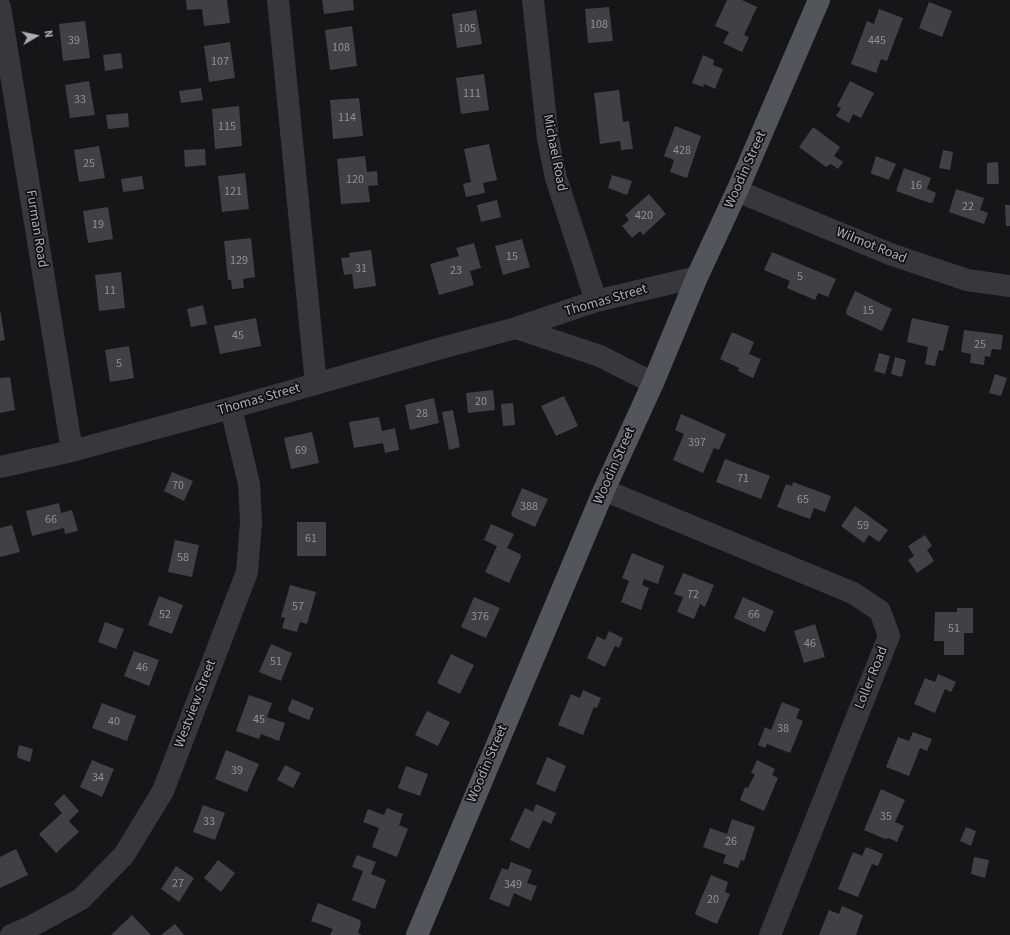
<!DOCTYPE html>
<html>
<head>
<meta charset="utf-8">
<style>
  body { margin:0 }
  #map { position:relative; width:1010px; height:935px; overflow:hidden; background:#161618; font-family:"Source Sans 3",sans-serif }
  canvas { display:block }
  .north { position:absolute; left:16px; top:16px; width:40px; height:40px; -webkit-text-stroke:3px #111113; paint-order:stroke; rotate:81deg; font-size:11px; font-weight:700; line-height:16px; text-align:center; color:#a8adb8 }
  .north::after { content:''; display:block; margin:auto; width:14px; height:18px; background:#a8adb8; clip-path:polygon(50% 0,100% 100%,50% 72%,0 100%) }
</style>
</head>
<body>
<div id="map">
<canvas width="1010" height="935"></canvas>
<div class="north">N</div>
</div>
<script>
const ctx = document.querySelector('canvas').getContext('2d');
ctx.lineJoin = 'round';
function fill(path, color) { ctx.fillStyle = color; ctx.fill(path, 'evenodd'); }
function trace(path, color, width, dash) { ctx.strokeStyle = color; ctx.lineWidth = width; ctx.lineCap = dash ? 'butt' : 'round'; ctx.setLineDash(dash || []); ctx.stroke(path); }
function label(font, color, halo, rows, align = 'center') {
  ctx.font = font + ' "Source Sans 3",sans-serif'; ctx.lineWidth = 3.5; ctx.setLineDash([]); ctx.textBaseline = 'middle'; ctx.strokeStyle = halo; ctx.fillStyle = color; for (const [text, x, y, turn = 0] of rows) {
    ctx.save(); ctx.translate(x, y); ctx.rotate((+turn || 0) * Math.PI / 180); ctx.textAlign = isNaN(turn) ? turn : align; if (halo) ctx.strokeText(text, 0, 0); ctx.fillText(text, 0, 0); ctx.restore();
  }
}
fill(new Path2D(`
  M186,0H227L230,23L204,26L202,9L187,10Z
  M322,0H353L354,10L324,14Z
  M727,0H742L757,7L744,35L749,37L742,52L723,43L729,32L715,26Z
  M929,2L952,11L942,37L919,28Z
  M609,7L613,41L588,43L585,9Z
  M879,9L903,18L887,61L881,59L876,73L851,64L867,21L874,24Z
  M476,10L482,44L457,48L452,14Z
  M85,21L90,58L63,61L59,24Z
  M352,26L357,66L330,70L325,30Z
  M230,42L235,78L209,82L204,46Z
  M121,53L123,68L105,71L103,55Z
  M703,55L714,60L713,65L723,69L715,89L704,84L703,87L692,83Z
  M484,74L489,110L461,114L456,78Z
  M89,81L95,115L70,118L65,85Z
  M850,81L874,93L861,118L853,114L849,123L836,116L841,108L837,106Z
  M201,88L203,100L181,103L179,91Z
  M619,90L623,122L629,121L633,149L621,150L620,141L600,144L594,93Z
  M359,98L363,136L333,139L330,100Z
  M239,106L242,146L215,149L212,109Z
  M128,113L129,127L108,129L106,115Z
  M675,126L701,136L687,178L670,172L674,160L664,156Z
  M813,127L840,147L834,156L843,162L838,169L831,164L826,167L799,147Z
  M489,144L497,180L483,183L485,193L466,197L463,184L471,182L464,149Z
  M99,146L105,178L79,182L74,150Z
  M205,149L206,165L185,167L184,150Z
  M943,150L953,152L950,170L939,168Z
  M365,156L367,172L377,171L378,185L368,186L370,202L341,204L337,159Z
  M876,156L896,164L889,180L872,174L871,172Z
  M998,162L999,184H987V163Z
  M904,168L931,178L927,189L936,193L933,202L930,203L896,191Z
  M245,173L249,209L222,212L218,176Z
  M612,175L632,181L627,195L608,188Z
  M142,176L144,189L123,192L121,179Z
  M956,189L984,198L980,210L988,213L984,224L949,212Z
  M649,194L666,214L643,235L640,231L632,238L622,226L629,220L625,215Z
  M497,200L501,217L481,222L477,205Z
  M1005,205H1010V226H1006Z
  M108,207L113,239L88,243L83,211Z
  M251,238L255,277L243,279L244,288L232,289L231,280H228L224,241Z
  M522,239L530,267L503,275L495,246Z
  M474,243L481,268L470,271L474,285L439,295L430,264L459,256L456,248Z
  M371,250L376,286L354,289L352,274L344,275L341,258L350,257L349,253Z
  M772,252L836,279L828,297L818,293L815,300L787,288L790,281L764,270Z
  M121,272L125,308L99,311L95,275Z
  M855,291L892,309L882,331L847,315L846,311Z
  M203,305L207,324L191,327L187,309Z
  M0,309L5,340L0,341Z
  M256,318L261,346L220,354L214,326Z
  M912,318L949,326L943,351L939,350L935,366L925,364L928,347L907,342Z
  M964,330L1003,335L1001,350L992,349L990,357L985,356L984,365L970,363L971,354L961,352Z
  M732,332L754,342L749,354L761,359L753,378L738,371L739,368L720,359Z
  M129,346L134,378L110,382L105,350Z
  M879,353L890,356L885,374L874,371Z
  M895,357L906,360L902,377L891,374Z
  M995,374L1007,378L1001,396L989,393Z
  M10,377L15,410L0,413V378Z
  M493,390L495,410L468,413L466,393Z
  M564,396L578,426L556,436L541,406Z
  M434,398L439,423L410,430L405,405Z
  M513,403L515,425L503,426L501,404Z
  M453,410L460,447L449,450L442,412Z
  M681,414L726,434L719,450L714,448L703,473L673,460L684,434L675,430Z
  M379,417L382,431L395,428L399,450L385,453L383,443L354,448L349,422Z
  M312,432L319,463L291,469L284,438Z
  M725,459L770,476L761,499L716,482Z
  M172,472L193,481L184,501L164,491Z
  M793,482L831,496L825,512L814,508L810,519L777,507L786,484L792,486Z
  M522,488L548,499L535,527L513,517L511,514Z
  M59,503L61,513L72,510L78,531L65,534L64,528L32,536L26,511Z
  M855,506L888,530L879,542L869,535L864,543L841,526Z
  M297,522H326V556H297Z
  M491,524L514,534L507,548L520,554L521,557L509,583L485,572L497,546L484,540Z
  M12,525L20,552L0,557V528Z
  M925,535L932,546L927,550L934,561L917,573L908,560L914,556L908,546Z
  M175,540L199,545L192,577L168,572Z
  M632,553L664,566L658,584L644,579L642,585L649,588L641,610L621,602L629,581L622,578Z
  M683,573L714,585L705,607L700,604L694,619L677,612L683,597L674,594Z
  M290,585L316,592L307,624L300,622L297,632L282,628L285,618L281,617Z
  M159,596L183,605L172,634L148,625Z
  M474,597L500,608L486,638L461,627Z
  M743,597L774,611L765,632L734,618Z
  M957,608H973V633H964V655H944V641H934L935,612H957Z
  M105,622L124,629L116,649L98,642Z
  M815,624L825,657L804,663L794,631Z
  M609,631L623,638L619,648L615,646L605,667L587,658L597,636L605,640Z
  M271,644L292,653L281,681L259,672Z
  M134,651L159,660L149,686L124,676Z
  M451,654L474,665L460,694L437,683Z
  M938,674L956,682L951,692L945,689L935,713L914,704L925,678L935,682Z
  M583,690L601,698L597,708L594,707L583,735L558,725L571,694L580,698Z
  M249,695L272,703L267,717L285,723L279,741L261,734L259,739L236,731Z
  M292,699L314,708L309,720L289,712L288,709Z
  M782,702L800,709L796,718L803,721L790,753L767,744L765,748L758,745L765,727L771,730Z
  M102,703L136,716L127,741L92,728Z
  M427,711L450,722L438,746L415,735Z
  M913,732L932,739L927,751L920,748L909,776L886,767L898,737L909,741Z
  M19,745L33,749L30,762L18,758L17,754Z
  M226,750L259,764L247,792L215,779Z
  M547,757L566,766L555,792L536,784Z
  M92,760L114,769L102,797L80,787Z
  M757,760L775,769L772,775L778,778L764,811L740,800L745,787L748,788L755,774L751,773Z
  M285,765L301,773L293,788L277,780Z
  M406,766L428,774L420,796L398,788Z
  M881,789L905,800L895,822L904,826L897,842L889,838L885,839L864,830Z
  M64,794L79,811L69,821L79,832L56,853L39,834L62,813L54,804Z
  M536,804L556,813L551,824L543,820L529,849L510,840L525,808L533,812Z
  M203,805L225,813L215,840L193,832Z
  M387,808L403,814L399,825L408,829L397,857L372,847L379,828L363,822L368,809L384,815Z
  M732,819L755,827L744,861L741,860L738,868L723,863L726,855L703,847L710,828L727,834Z
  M966,827L976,831L971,846L960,841Z
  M866,847L883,854L878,866L872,864L858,897L838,889L853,852L862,856Z
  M16,849L28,875L0,888V857Z
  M357,855L376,862L371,874L386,880L375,909L352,900L363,871L352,867Z
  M974,857L989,860L985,878L971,874Z
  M218,860L235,873L221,892L204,878Z
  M511,862L532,870L527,883L537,886L531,901L514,893L509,907L489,899L502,868L508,870Z
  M176,866L194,878L179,902L161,889Z
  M711,875L728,882L725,892L730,894L717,924L696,915L695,913Z
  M318,903L360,920L361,923L358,933L362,935H330L333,929L311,921Z
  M842,906L863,915L856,935H819L829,910L839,914Z
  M132,915L151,935H111Z
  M175,924L184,935H161Z`), '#404145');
trace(new Path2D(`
  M278,0L316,384
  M533,0L548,139L556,178L596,301
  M0,7L72,451
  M737,191L890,254L967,280L1010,286
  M516,328L600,356L653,383
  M0,467L72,451L231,408L438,349L516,328L596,301L697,277
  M604,490L853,593L880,611L889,636L770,935
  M11,935L32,926L81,899L124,855L163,791L247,572L251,522L249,484L231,408`), '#37383d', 22);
trace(new Path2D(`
  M417,935L604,490L653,383L697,277L737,191L819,0`), '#53555c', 22);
label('12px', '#8e929b', null, [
  ["108",599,25],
  ["105",467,29],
  ["39",74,41],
  ["445",877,41],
  ["108",341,48],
  ["107",220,62],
  ["111",472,94],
  ["33",80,100],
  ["114",347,118],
  ["115",227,127],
  ["428",682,151],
  ["25",89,164],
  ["120",355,180],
  ["16",916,186],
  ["121",233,192],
  ["22",968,207],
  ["420",644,216],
  ["19",98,225],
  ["15",512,257],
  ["129",239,261],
  ["31",361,269],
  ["23",456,271],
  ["5",800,277],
  ["11",110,291],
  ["15",868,311],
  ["45",238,336],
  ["25",980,345],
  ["5",119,364],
  ["20",481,402],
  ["28",422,414],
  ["397",697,443],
  ["69",301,451],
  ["71",743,479],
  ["70",178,486],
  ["65",803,500],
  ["388",529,507],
  ["66",51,520],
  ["59",863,526],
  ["61",311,539],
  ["58",183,558],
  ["72",693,595],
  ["57",298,607],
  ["52",165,615],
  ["66",754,615],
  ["376",480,617],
  ["51",954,629],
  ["46",810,644],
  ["51",276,662],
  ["46",142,668],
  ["45",259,720],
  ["40",114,722],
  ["38",783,729],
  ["39",237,771],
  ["34",98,778],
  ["35",886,817],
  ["33",209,822],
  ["26",731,842],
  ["27",178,884],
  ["349",513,885],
  ["20",713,900]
]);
label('14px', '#a8adb8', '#111113', [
  ["Michael Road",554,153,79],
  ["Woodin Street",746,170,-66],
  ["Furman Road",36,229,81],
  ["Wilmot Road",871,246,22],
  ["Thomas Street",606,301,-16],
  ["Thomas Street",259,400,-16],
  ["Woodin Street",615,466,-66],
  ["Loller Road",872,678,-68],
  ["Westview Street",196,704,-69],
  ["Woodin Street",488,764,-67]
]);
</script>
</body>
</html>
